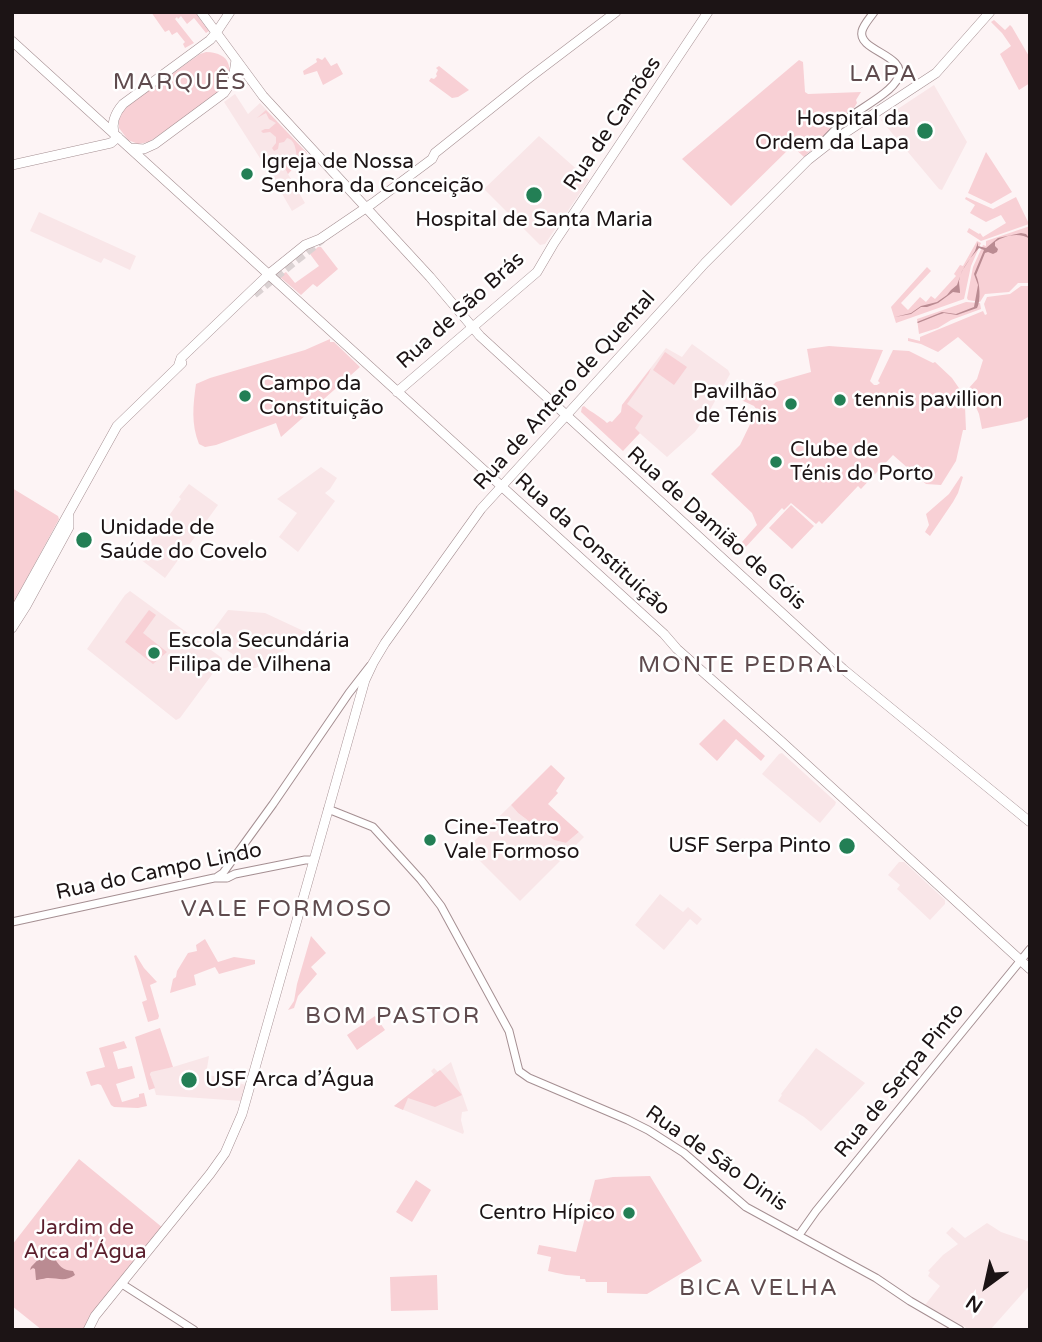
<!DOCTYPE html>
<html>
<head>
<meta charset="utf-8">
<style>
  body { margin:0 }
  #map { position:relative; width:1042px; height:1342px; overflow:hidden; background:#fdf4f5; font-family:"Varela Round",sans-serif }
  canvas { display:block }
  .frame { position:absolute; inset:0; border:14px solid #1c1415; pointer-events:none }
  .north { position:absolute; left:951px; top:1251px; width:70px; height:70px; -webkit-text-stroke:5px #fff; paint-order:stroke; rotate:213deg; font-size:19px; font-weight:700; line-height:28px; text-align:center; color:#1c1415 }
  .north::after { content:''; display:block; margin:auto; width:24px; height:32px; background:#1c1415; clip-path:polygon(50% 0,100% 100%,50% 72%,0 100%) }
</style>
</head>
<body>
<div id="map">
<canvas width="1042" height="1342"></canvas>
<div class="frame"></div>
<div class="north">N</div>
</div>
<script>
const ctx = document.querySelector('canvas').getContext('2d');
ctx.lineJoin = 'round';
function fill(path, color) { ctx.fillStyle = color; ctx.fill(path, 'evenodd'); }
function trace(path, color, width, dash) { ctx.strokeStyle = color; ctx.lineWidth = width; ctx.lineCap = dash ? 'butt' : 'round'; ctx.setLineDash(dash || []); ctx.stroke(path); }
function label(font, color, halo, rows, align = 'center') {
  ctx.font = font + ' "Varela Round",sans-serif'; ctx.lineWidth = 5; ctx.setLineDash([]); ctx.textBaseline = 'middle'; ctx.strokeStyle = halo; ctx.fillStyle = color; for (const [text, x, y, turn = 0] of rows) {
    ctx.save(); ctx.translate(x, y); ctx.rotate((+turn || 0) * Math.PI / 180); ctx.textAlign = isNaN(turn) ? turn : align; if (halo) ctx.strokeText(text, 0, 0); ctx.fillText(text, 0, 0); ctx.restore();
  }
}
fill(new Path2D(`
  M934,85L967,142L942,190L939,189L881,120Z
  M235,94L248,114L260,103L307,153L288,174L305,203L292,211L274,180L224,102Z
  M539,136L589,180L545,244L540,245L484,189Z
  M39,212L136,256L130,270L104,258L101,263L30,231Z
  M692,344L728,370L730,374L710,410L695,432L667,457L635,429L622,405L666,348L682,357Z
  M321,467L337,478L330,489L325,493L335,501L298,552L279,537L297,513L277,499Z
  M189,484L218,505L165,578L136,556L146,542L149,543L181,499L179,497Z
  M130,591L222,658V661L180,718L176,720L87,649L125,595Z
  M228,610L265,613L310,634L256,668H253L208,637Z
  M782,753L836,802L835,805L820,823L762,774L779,754Z
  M511,805L518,813L554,840L566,843L579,832L584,837L520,901L467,848Z
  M899,862H904L945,900V904L930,920L897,889L900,885L888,875Z
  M660,894L683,912L688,907L702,919L697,925L690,919L664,950L635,925Z
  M816,1048L865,1083L821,1131L804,1117L778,1101L782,1095L781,1094Z
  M209,1056L206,1074L246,1085L242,1101L156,1095L150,1073L151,1071L173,1067Z
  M451,1062L468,1111L462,1112L461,1120L464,1132L463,1134L394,1106L434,1075L431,1071L434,1068L438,1072Z
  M987,1223L1001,1232L1030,1242V1285L990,1330H968L965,1327L925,1305L940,1286L928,1276L930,1272L928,1271L943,1255L958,1244L946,1233L952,1227L965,1238Z`), '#f9e6e8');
fill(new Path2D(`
  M151,12H195L209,31L206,33L194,18L187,24L181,16L178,19L177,17L175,19L194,43L185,48L183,44L185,42L177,32L172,35L169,30L165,32Z
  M994,20L1005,30L1010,25L1012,27L1030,58V83L1019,90L1000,54L1011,46L1002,33L991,22Z
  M206,52C232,53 233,69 225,89L149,142L138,144L128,140L119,128V119L120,113L135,100L200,54Z
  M325,57L331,66L337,63L343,74L323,85L317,71L304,75L303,71L317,62L316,59L318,58L322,60Z
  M799,60L803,62L805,92L808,94L861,92L856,100L857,103L854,108L851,109L846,116L804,157L792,146L731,206L682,159Z
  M439,66L469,90L458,97L452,98L429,81L431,78L434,79L437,76L436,74L438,70L436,68Z
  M266,110L307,153L288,174L285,168L287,162L295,161L297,159C296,152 296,140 287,138L284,142L279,143L278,149L274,151L272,148L276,143V137L270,132L263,133L261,131L265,129H269L276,123L269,119L266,113L257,118Z
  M986,152L1012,192L991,204L968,193Z
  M966,197L993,209L1016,197L1029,224L981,241L967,232L969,228L979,234L980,233L983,237L1006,223L1001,215L986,222L970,213L975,205L965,199Z
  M1030,226V283H1018L1009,292L985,294L980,302L968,300L967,298L973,267L983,245L986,246V241Z
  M977,241L981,243L971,266L964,299L896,323L891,307L927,267L931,271L901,303L908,310L920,297L926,302L931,296L935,299L956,276L954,274L960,265L963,266Z
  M318,247H321L338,269L317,287L313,284L301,295L281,278V275L286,272L295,283L319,266L310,254Z
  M1021,286H1030V416L1021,421L982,429L979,414L968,389L977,379L983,360L958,337L938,352L921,344L908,341V338L920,341V337L983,311L985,315L987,314L984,304L987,297L1010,294Z
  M966,302L980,303L981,309L951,320L938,328L919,334L917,319Z
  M330,339V342H334L360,367L281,437L276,423L216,445L205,447L199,444C191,424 193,405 196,384L210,378L305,350Z
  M829,346L883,350L870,381L874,385H877L880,383L878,381L893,350L909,351L933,363L935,362L952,378L961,391L965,406L966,430H963L956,461L941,485L926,484L893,455L861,489L858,486L822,524L819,521L816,524L791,503L784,510L782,508L743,550L741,549L737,553L734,551L757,525L752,513L711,474L740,445L757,410L754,406L737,398L744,383L761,397L776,382L811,372L807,349Z
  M665,352L687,367L674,385L653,370Z
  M651,368L649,373L627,404L643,416L635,428L640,433L623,451L581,412L582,407L584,406C592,413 600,416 607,423L610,421L612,422L621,412L622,405Z
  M961,476L963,477L958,493L953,502L930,536L925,532L929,525L926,514L949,494Z
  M12,488L58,516L59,519L12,606Z
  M791,505L814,526L792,549L769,528Z
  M149,610L156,615L143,633L167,652L153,664L125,642Z
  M724,719L765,756L761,761L736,739L717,761L699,744Z
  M551,765L565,778L556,791L558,793L548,804L579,832L566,843L554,840L518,813L511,805Z
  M311,936L326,953L311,967L317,974L298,996L294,1008L288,1010L294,1001L297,984Z
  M205,939L218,962L234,957L255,960V964L219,974L215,967L194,975L196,985L170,993L173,979L176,977L177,971L188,953L197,951L196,945Z
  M136,955L144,968L157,982L150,985L159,1016L158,1019L148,1022L142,1002L147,1000L134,956Z
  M375,1016L385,1030L357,1050L347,1035Z
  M160,1028L173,1067L151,1072L150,1074L155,1088L149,1090L135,1037Z
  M124,1041L127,1048L113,1052L118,1069L132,1066L135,1078L116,1084L122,1102L139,1097V1094L144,1093L147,1106L138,1108L114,1107L111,1105L101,1085L98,1084L91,1086L86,1072L105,1067L99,1048Z
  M440,1070L462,1095L435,1107L408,1098L403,1110L394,1106Z
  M79,1159L163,1228L85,1330H42L12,1306V1245Z
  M650,1176L702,1261L647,1294L607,1293V1282H586L585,1279H580V1276L566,1275L548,1271L551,1257L537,1254L539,1245L576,1252L595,1180L613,1177Z
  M416,1180L431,1190L412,1222L396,1212Z
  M437,1275L438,1310L391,1311L390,1277Z`), '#f8d0d5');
fill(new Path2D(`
  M1021,233L1026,234L1030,239C1020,232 1005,235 995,242V246L998,249L997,252L993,254L988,252L985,253L976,275C980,283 981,301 977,308L957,315L944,313L938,315L918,323L917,322L942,312L956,314L974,307L978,285L974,274L984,250L979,248C972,256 961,268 959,281C959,285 960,289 960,293L953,292L938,303L927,307H921L911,314L895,317L911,313L921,306L937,302L947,295L951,290L957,285L962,271L975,251L978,242V246L986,248L998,238Z
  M50,1247L55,1250L54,1257C59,1266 62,1270 73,1271L75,1275C65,1282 59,1278 48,1278C46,1278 38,1280 36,1280L35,1269L33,1268L30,1270L31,1267Z`), '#ba8b92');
trace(new Path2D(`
  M254,294L322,239`), '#dbd2d3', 9, [9, 4.5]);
const minor = new Path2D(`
  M817,149C826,139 836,128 847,119C861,108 891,93 898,78C908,55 857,51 862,31C864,24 870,18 874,12
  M328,809L373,827L421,880L441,906L509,1031L519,1071L529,1078L628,1120L648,1130L684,1153L746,1207L876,1278L910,1301L960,1330
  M217,877L223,873L273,804L349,693L370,666
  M12,922L214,878H227L235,874L305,860H314
  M799,1235L816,1211L1030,949
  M122,1284L194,1330`);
const major = new Path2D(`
  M201,12L263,96L430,277L480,336L843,669L1030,822
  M12,41L664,634L677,649L782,742L1030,969
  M114,134C111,122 115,113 123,104L210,40L216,33L230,12
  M130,148L144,149L155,144L224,93L233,80L236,60
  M12,165L111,143L118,137
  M178,367L181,358L269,274L305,245L320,239L373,203L432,159L435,153L529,78L616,12
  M397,392L537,272L554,243L708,12
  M12,615L117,426L182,363
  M12,628L26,606L69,527V516
  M88,1330L95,1316L210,1174L225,1153L242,1114L365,680L373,663L385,643L481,509L705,263L808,160L831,142L936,73L990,12`);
trace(minor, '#a58f92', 9);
trace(major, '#a58f92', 10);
trace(minor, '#fff', 7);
trace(major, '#fff', 9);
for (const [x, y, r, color] of [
  [925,131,9,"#237f55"],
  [247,174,7,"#237f55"],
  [534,195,9,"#237f55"],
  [245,396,7,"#237f55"],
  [840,400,7,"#237f55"],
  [791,404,7,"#237f55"],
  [776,462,7,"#237f55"],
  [84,540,9,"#237f55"],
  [154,653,7,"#237f55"],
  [430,840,7,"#237f55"],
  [847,846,9,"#237f55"],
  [189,1080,9,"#237f55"],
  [629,1213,7,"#237f55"]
]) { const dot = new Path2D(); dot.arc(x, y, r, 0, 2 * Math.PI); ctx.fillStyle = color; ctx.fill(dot); trace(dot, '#fff', 2.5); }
label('21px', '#1c1415', '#fff', [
  ["Hospital da",909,119,"right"],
  ["Ordem da Lapa",909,143,"right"],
  ["Igreja de Nossa",261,162],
  ["Senhora da Conceição",261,186],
  ["Hospital de Santa Maria",534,220,"center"],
  ["Campo da",259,384],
  ["Constituição",259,408],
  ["Pavilhão",777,392,"right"],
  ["de Ténis",777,416,"right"],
  ["tennis pavillion",854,400],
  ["Clube de",790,450],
  ["Ténis do Porto",790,474],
  ["Unidade de",100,528],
  ["Saúde do Covelo",100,552],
  ["Escola Secundária",168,641],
  ["Filipa de Vilhena",168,665],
  ["Cine-Teatro",444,828],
  ["Vale Formoso",444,852],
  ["USF Serpa Pinto",831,846,"right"],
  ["USF Arca d’Água",205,1080],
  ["Centro Hípico",615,1213,"right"]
], 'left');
label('21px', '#1c1415', '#fff', [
  ["Rua de Camões",613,124,-56],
  ["Rua de São Brás",461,311,-42],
  ["Rua de Antero de Quental",565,391,-48],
  ["Rua de Damião de Góis",716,529,42],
  ["Rua da Constituição",592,545,42],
  ["Rua do Campo Lindo",159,872,-12],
  ["Rua de Serpa Pinto",900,1081,-51],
  ["Rua de São Dinis",716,1159,35]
]);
label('21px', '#5b1f2d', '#fff', [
  ["Jardim de",85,1228],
  ["Arca d'Água",85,1252]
]);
ctx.letterSpacing = '2px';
label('23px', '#5f4b4e', '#fff', [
  ["LAPA",884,75],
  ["MARQUÊS",180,83],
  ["MONTE PEDRAL",744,666],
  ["VALE FORMOSO",287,910],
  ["BOM PASTOR",393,1017],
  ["BICA VELHA",759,1289]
]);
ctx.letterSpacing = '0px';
</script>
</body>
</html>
